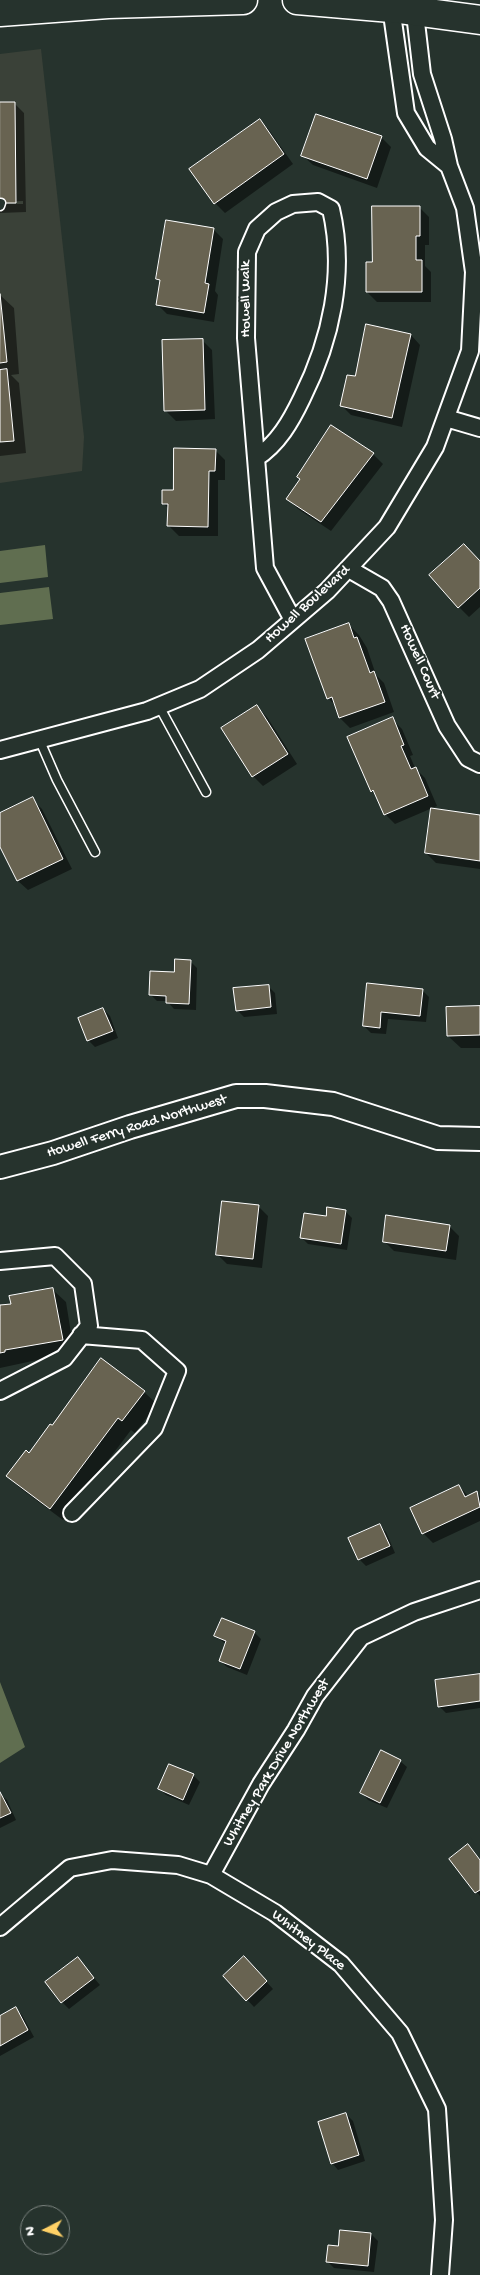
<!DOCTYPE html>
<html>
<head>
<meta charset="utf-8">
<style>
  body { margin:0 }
  #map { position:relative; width:480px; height:2275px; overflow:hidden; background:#26332d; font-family:"Gochi Hand",sans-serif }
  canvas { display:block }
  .north { position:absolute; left:20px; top:2205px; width:50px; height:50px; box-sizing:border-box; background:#26332d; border:1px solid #7d8581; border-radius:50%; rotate:265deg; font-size:14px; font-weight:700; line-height:20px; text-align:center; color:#fff }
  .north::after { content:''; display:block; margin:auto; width:18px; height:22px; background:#ffd166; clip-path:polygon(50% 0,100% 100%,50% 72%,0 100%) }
</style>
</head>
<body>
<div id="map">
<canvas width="480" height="2275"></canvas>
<div class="north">N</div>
</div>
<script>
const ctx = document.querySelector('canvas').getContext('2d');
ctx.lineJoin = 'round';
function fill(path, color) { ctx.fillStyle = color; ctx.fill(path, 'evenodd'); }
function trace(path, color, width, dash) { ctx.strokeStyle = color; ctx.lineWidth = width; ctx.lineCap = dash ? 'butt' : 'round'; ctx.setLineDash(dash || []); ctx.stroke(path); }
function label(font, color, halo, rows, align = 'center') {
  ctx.font = font + ' "Gochi Hand",sans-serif'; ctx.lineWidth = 4; ctx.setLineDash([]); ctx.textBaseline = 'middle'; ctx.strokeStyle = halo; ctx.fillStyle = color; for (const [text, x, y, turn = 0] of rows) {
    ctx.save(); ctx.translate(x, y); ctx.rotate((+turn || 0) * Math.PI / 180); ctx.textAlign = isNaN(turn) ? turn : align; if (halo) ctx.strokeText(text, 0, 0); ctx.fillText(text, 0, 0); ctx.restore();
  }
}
fill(new Path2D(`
  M41,49L84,437L82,471L0,483V54Z`), '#3a4138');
fill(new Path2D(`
  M45,545L48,577L0,583V551Z
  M49,587L53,619L0,625V593Z
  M0,1682L25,1747L0,1763Z`), '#606e50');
fill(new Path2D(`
  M14,103L24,113L26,212L0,213V204H23V201L0,202V104Z
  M260,120L269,130L293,164L225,213L215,203Z
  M381,137L391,147L377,188L313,165L303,156Z
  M419,207L429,217V245H425V266L431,272V302H377L367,292L374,264Z
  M213,229L223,239L215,291L218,295L214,322L167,314L157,304L161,282L158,279Z
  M0,295L14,308L19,374L11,375L19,383L26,453L0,456Z
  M411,335L420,345L402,427L351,415L341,405L356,378Z
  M202,340L212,350L215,419L176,421L166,411Z
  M215,450L225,460V480H218V536H179L169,526V509L164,504Z
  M373,454L383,464L331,531L298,509L288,499Z
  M480,562V607L469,617L459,607Z
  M349,625L359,635L367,648L376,675L384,683L394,712L350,728L340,718L337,707L328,698Z
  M257,707L267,717L297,764L263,786L253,776L222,729Z
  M392,719L402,729L413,755L410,756L415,768L425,778L437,806L395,824L385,814L378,797L372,791Z
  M32,799L42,809L72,869L28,890L18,881L0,844V814Z
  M480,817V869L436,863L426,853Z
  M190,961L197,968L196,1010L174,1009L167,1001H157L150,994Z
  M368,984L422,990L429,997L426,1022L388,1019L386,1034L371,1033L364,1026Z
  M268,986L275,993L277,1014L244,1017L237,1010Z
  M480,1007V1048H461L448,1036Z
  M103,1009L110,1016L118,1038L95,1047L88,1040Z
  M258,1206L268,1216L262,1268L227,1264L217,1254Z
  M345,1211L352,1218L347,1250L308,1244L301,1237L327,1218Z
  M449,1226L459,1236L456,1260L394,1251L384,1241Z
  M53,1290L66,1302L74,1352L0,1368V1305L2,1306L12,1305Z
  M144,1392L157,1404L135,1433L131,1430L63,1520L20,1488L8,1476L29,1454Z
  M459,1486L469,1497L477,1493L480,1496V1521L433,1543L423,1533Z
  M379,1526L386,1532L395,1553L366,1566L359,1559Z
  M254,1632L261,1639L247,1675L227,1667L220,1661L226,1644L215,1636Z
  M480,1676V1708L446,1713L439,1706Z
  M400,1761L407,1767L387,1808L368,1800L362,1793Z
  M193,1775L200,1782L189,1805L166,1795L159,1788Z
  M0,1794L7,1800L16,1820L0,1828Z
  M468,1845L480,1859V1896L450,1859Z
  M78,1959L100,1985L69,2009L62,2002Z
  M251,1965L273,1989L254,2007L225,1976Z
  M15,2008L22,2015L34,2037L0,2056V2017Z
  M346,2114L353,2121L365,2161L338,2170L332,2163Z
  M371,2234L378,2241L374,2272L334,2268L327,2261L339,2248Z`), '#0007');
const building = new Path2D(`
  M0,102H15L16,203H0Z
  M316,114L382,136L367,179L301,156Z
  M260,119L284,154L214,204L189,169Z
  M372,206H420V236H416V260H422V292H366V262H372Z
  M166,220L214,228L205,283L209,284L204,313L156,305L160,280L156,279Z
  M0,294L7,362L0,363Z
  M366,324L411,334L392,418L340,406L347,375L355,376Z
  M203,339L205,410L164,411L162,340Z
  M7,369L14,441L0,442V370Z
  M331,425L374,453L321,522L286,499L300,479L297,477Z
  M174,448L216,449L215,471H209L208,527L167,526L168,504H162V490H173Z
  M464,544L480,561V588L458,608L429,575Z
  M349,623L354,638L357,637L370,673L374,671L385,702L339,718L332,697L327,699L305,639Z
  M257,705L288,754L252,777L221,728Z
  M393,717L404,745L401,746L411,769L416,767L428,796L384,815L373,790L371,792L347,737Z
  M33,797L63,859L17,881L0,847V813Z
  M431,808L480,815V861L425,853Z
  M175,959L191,960L189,1004L166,1003V996L149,995L150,971L174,972Z
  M367,983L423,989L420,1016L381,1012L380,1028L363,1026Z
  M269,985L271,1007L236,1011L233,988Z
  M480,1006V1035L447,1036L446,1007Z
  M103,1008L113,1031L87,1041L78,1018Z
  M222,1201L259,1205L253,1259L216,1255Z
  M327,1207L346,1210L341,1244L300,1238L304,1213L326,1216Z
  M386,1215L450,1225L446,1251L383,1242Z
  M53,1288L63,1340L5,1350V1352L0,1353V1305L11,1304L9,1296Z
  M101,1358L145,1391L122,1421L118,1418L50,1509L6,1476L26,1450L29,1453L50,1424L52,1425Z
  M459,1485L465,1497L477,1491L480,1507L422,1534L410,1508Z
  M380,1524L390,1546L358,1560L348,1538Z
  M222,1618L255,1631L240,1669L219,1661L226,1641L214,1636Z
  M480,1674V1701L438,1707L435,1680Z
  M381,1750L401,1760L380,1803L360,1793Z
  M169,1764L194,1774L183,1800L158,1789Z
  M0,1792L11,1813L0,1818Z
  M468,1844L480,1860V1890L475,1893L449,1859Z
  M244,1956L267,1981L246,2001L223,1976Z
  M78,1957L94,1978L61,2003L45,1982Z
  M16,2007L28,2030L0,2046V2016Z
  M346,2113L359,2155L331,2164L318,2122Z
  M340,2230L371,2233L368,2266L326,2262L328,2245L338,2246Z`);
fill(building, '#686351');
trace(building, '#fff', 1);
const lane = new Path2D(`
  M0,206L1,203
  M159,706L206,792
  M40,741L57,780L95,852`);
const street = new Path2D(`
  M390,0L406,113L427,148L449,166
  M318,202L331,209C346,273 331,340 302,398C291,421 278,444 256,458L246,338L247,252L257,229L276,212L293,204Z
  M446,418L480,428
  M256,458L265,568L293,620
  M349,569L382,588L391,601L447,726L468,758L480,764
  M0,750L147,711L200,689L258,650L327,591L387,527L435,447L470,351L474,272L465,208L449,166L443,139L422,74L414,5
  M0,1261L55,1256L83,1284L89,1326L64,1358L0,1391
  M72,1513L154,1428L177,1371L142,1340L81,1335
  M211,1875L261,1784L296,1730L315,1696L361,1637L414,1612L480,1590
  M0,1927L70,1868L112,1860L178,1865L211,1875L275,1913L341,1964L400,2033L437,2109L444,2220L440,2275`);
const secondary = new Path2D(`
  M0,1167L53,1153L130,1127L236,1096H265L333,1104L438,1138L480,1139`);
const highway = new Path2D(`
  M297,0L391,8L480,20
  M0,12L108,4L243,0`);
trace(lane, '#fff', 11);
trace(street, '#fff', 20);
trace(secondary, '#fff', 26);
trace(highway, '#fff', 31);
trace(lane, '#26332d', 8);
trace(street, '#26332d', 16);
trace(secondary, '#26332d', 22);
trace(highway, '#26332d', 28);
label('15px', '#fff', '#26332d', [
  ["Howell Walk",247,299,-90],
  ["Howell Boulevard",308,605,-42],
  ["Howell Court",419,662,66],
  ["Howell Ferry Road Northwest",137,1127,-17],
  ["Whitney Park Drive Northwest",277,1763,-59],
  ["Whitney Place",308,1941,38]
]);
</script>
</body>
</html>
